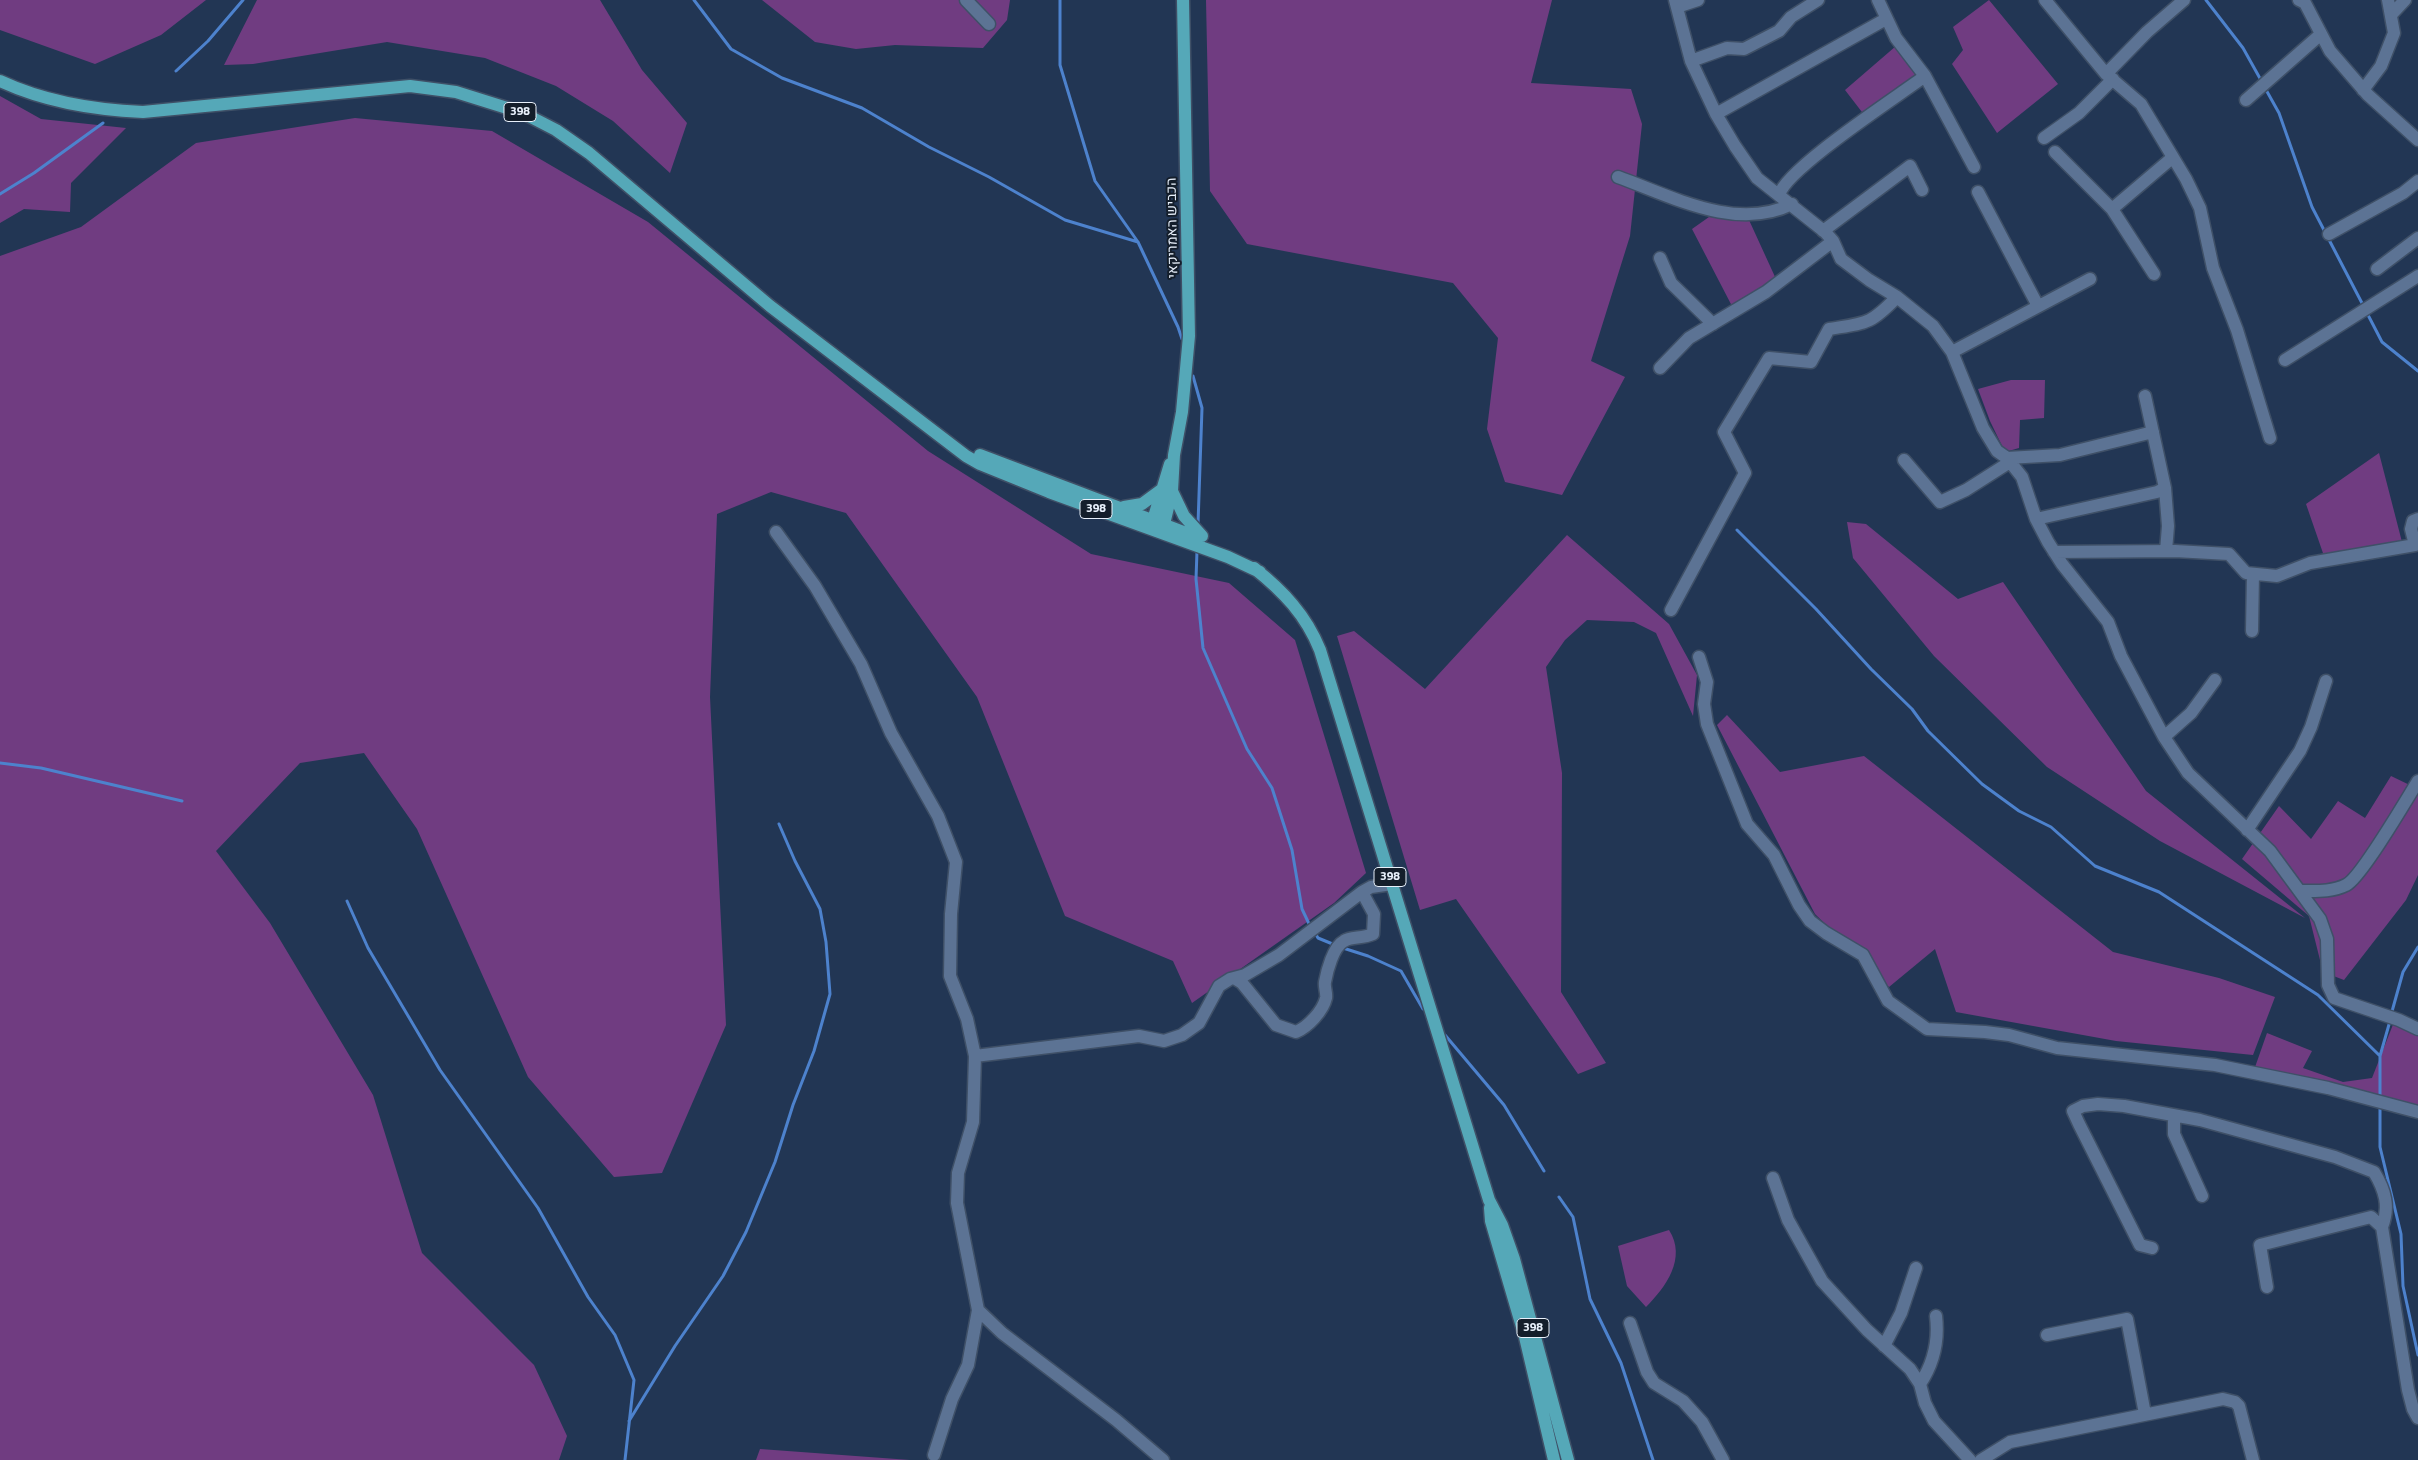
<!DOCTYPE html>
<html>
<head>
<meta charset="utf-8">
<style>
  body { margin:0 }
  canvas { display:block; background:#223654 }
</style>
</head>
<body>
<canvas width="2418" height="1460"></canvas>
<script>
const ctx = document.querySelector('canvas').getContext('2d');
ctx.lineJoin = 'round';
function fill(path, color) { ctx.fillStyle = color; ctx.fill(path, 'evenodd'); }
function trace(path, color, width, dash) { ctx.strokeStyle = color; ctx.lineWidth = width; ctx.lineCap = dash ? 'butt' : 'round'; ctx.setLineDash(dash || []); ctx.stroke(path); }
function label(font, color, halo, rows, align = 'center') {
  ctx.font = font + ' "Titillium Web",Heebo,sans-serif'; ctx.lineWidth = 4; ctx.setLineDash([]); ctx.textBaseline = 'middle'; ctx.strokeStyle = halo; ctx.fillStyle = color; for (const [text, x, y, turn = 0] of rows) {
    ctx.save(); ctx.translate(x, y); ctx.rotate((+turn || 0) * Math.PI / 180); ctx.textAlign = isNaN(turn) ? turn : align; if (halo) ctx.strokeText(text, 0, 0); ctx.fillText(text, 0, 0); ctx.restore();
  }
}
fill(new Path2D(`
  M0,0H206L161,35L95,64L0,30Z
  M257,0H600L642,70L687,123L670,173L613,121L556,86L485,58L387,42L253,64L224,65Z
  M762,0H1010L1007,20L983,48L895,45L856,49L815,42Z
  M1206,0H1552L1531,83L1631,89L1642,124L1630,236L1591,361L1625,377L1562,495L1505,482L1487,429L1498,338L1453,283L1247,244L1210,191Z
  M1989,0L2058,84L1997,133L1952,64L1963,50L1953,27Z
  M1896,46L1919,76L1865,116L1845,90Z
  M0,96L41,119L126,128L71,183L70,212L24,209L0,223Z
  M355,118L492,131L648,222L928,451L1091,554L1229,583L1295,640L1366,873L1334,903L1192,1003L1173,961L1065,916L977,697L846,513L771,492L717,514L710,697L726,1025L662,1173L614,1177L528,1077L417,829L364,753L300,763L216,851L270,923L373,1095L422,1253L534,1365L567,1436L559,1460H0V256L81,227L196,143Z
  M1709,217L1749,220L1776,279L1733,308L1692,229Z
  M2011,380H2045L2044,418L2020,420L2019,448L2005,452L1990,421L1978,389Z
  M2379,453L2402,542L2324,556L2306,504Z
  M1847,522L1866,524L1958,599L2003,582L2146,791L2305,918L2160,841L2047,767L1934,656L1853,558Z
  M1567,535L1669,624L1697,675L1693,716L1656,633L1634,622L1587,620L1565,640L1546,667L1562,773L1561,992L1606,1063L1578,1074L1456,899L1420,910L1337,636L1354,631L1425,689Z
  M1727,715L1780,772L1864,756L2113,952L2219,978L2275,997L2253,1055L2116,1041L1956,1012L1935,949L1889,987L1815,914L1717,725Z
  M2391,776L2418,789V875L2406,900L2344,980L2323,972L2309,916L2242,859L2279,806L2311,839L2338,801L2365,818Z
  M2394,1022L2418,1035V1110L2254,1070L2267,1033L2312,1051L2303,1068L2343,1082L2372,1078Z
  M1669,1230C1687,1258 1666,1287 1646,1307L1627,1286L1618,1246Z
  M760,1449L910,1460H756Z`), '#703c81');
trace(new Path2D(`
  M694,0L731,49L782,78L862,108L929,147L989,177L1065,220L1138,242
  M1060,0V65L1095,181L1138,242L1178,327L1182,339
  M2206,0L2243,48L2262,82
  M176,71L208,41L243,0
  M2265,88L2279,113L2312,207L2364,307
  M0,194L34,173L103,123
  M2367,313L2382,342L2418,371
  M1193,376L1202,408L1198,524
  M1737,530L1816,609L1871,669L1912,709L1928,731L1982,784L2019,811L2051,827L2095,866L2159,892L2318,995L2380,1056
  M1197,551L1196,579L1203,648L1247,749L1272,788L1292,850L1302,909L1311,928
  M0,763L41,768L182,801
  M347,901L368,948L440,1070L538,1208L588,1297L615,1335L634,1380L625,1460
  M1315,933L1318,938L1335,945
  M1343,948L1368,956L1401,971L1423,1009
  M2391,1015L2403,972L2418,947
  M1445,1035L1504,1105L1544,1171
  M2380,1099V1056L2390,1021
  M2380,1105V1147L2401,1234L2403,1286L2418,1355
  M1559,1197L1573,1217L1590,1299L1621,1363L1653,1460
  M629,1421L675,1346L723,1276L746,1232L775,1162L793,1105L814,1051L830,994L826,942L820,909L795,861L779,824`), '#4d82cd', 3);
const minor = new Path2D(`
  M966,0L989,24
  M1675,0L1691,61L1716,114L1735,146L1757,178L1825,232L1833,241L1841,259L1869,280L1897,297L1933,326L1952,352L1983,428L1997,451L2007,458L2022,477L2036,519L2048,542L2062,564L2108,622L2121,656L2164,737L2188,773L2270,851L2320,919L2327,939L2328,985L2334,998L2399,1020L2418,1029
  M1878,0L1896,38L1925,76
  M2045,0L2106,74L2141,104L2186,179L2200,208L2213,268L2237,330L2270,438
  M2299,0L2305,3L2330,51L2368,95L2418,140
  M1677,7L1698,0
  M2391,15L2405,0
  M1691,61L1727,48L1744,49L1779,31L1791,17L1818,0
  M2106,74L2147,32L2184,0
  M2363,90L2381,66L2394,33L2388,0
  M2246,100L2321,34
  M1716,114L1886,19
  M2044,138L2079,113L2113,79
  M2055,152L2112,209L2154,274
  M1618,177C1671,196 1736,232 1792,204
  M1978,192L2038,306
  M1779,195C1787,168 1897,97 1925,76L1974,167
  M2112,209L2172,158
  M1823,231L1910,166L1922,190
  M2329,234L2403,193L2418,181
  M1660,258L1671,283L1713,324
  M2377,269L2418,238
  M1952,352L2090,279
  M2285,360L2418,276
  M1660,368L1689,338L1766,292L1833,241
  M2007,458L2060,455L2153,432
  M1904,460L1940,502L1966,490L2010,462
  M2165,488L2168,526L2166,551
  M2036,519L2157,492L2165,488L2145,396
  M776,532L815,586L861,664L891,733L938,816L956,862L951,914L950,976L967,1019L975,1056L973,1122L958,1173L957,1203L978,1310L1002,1333L1116,1420L1163,1460
  M2054,552L2175,551L2229,554L2246,573L2277,576L2310,563L2415,545L2411,529L2413,521L2418,519
  M1671,610L1745,473L1724,432L1769,358L1811,362L1829,329C1866,323 1870,325 1897,297
  M2252,631L2253,574
  M1699,657L1707,682L1704,704L1707,724L1747,824L1774,855L1799,905L1810,921L1826,933L1863,955L1888,1001L1927,1029L1985,1032L2009,1035L2057,1048L2215,1065L2328,1088L2418,1112
  M2164,737L2191,713L2215,680
  M2247,830L2300,751L2311,727L2326,681
  M2301,891C2317,891 2332,892 2346,885C2360,879 2407,799 2418,781
  M1234,978L1242,983L1276,1025L1296,1032C1308,1027 1323,1011 1326,998C1327,993 1324,987 1325,982C1327,971 1333,947 1344,941C1351,936 1362,939 1373,934L1374,914L1362,892
  M975,1056L1139,1036L1164,1041L1182,1035L1199,1023L1219,986L1230,979L1245,975L1279,955L1362,892L1371,887L1392,884
  M2174,1117V1134L2202,1196
  M1773,1178L1788,1220L1822,1281L1867,1330L1910,1369L1920,1384L1925,1403L1934,1421L1970,1460
  M2152,1248L2140,1245L2079,1124L2073,1111L2083,1106L2098,1104L2124,1106L2200,1120L2335,1157L2374,1172C2385,1190 2390,1207 2382,1227
  M2267,1287L2260,1245L2371,1217L2382,1227L2408,1390L2413,1409L2418,1418
  M1630,1323L1647,1372L1654,1383L1683,1401L1702,1422L1723,1460
  M2047,1335L2127,1319L2145,1414
  M1884,1346L1901,1313L1916,1268
  M1920,1384C1934,1363 1939,1341 1936,1316
  M934,1455L952,1399L968,1365L978,1310
  M1981,1460L2010,1442L2223,1399L2235,1402L2239,1406L2253,1460`);
const major = new Path2D(`
  M0,81C45,102 94,110 143,112L410,86L456,92L523,113L556,130L589,153L770,306L966,456L980,464L1049,492L1228,557L1260,572
  M980,455L1197,537
  M1172,491L1184,516L1202,536
  M1124,507L1142,504L1161,490
  M1155,526L1153,520L1170,464
  M1159,528L1164,524L1172,491L1174,455L1182,412L1189,336L1183,0
  M1254,568C1283,591 1306,615 1320,650L1489,1200L1502,1225L1514,1259L1568,1460
  M1490,1208L1491,1221L1525,1337L1554,1460`);
trace(minor, '#3f5067', 15);
trace(major, '#3f5067', 15);
trace(minor, '#5c7394', 12);
trace(major, '#55a8b8', 12);
for (const [x, y, w] of [
  [520,112,32],
  [1096,509,32],
  [1390,877,32],
  [1533,1328,32]
]) { const box = new Path2D(); box.roundRect(x - w / 2, y - 9.5, w, 19, 4); ctx.fillStyle = '#141e2b'; ctx.fill(box); trace(box, '#e8f0fb', 1); }
label('bold 12px', '#e8f0fb', null, [
  ["398",520,112],
  ["398",1096,509],
  ["398",1390,877],
  ["398",1533,1328]
]);
label('14px', '#e8f0fb', '#141e2b', [
  ["הכביש האמריקאי",1173,228,-91]
]);
</script>
</body>
</html>
